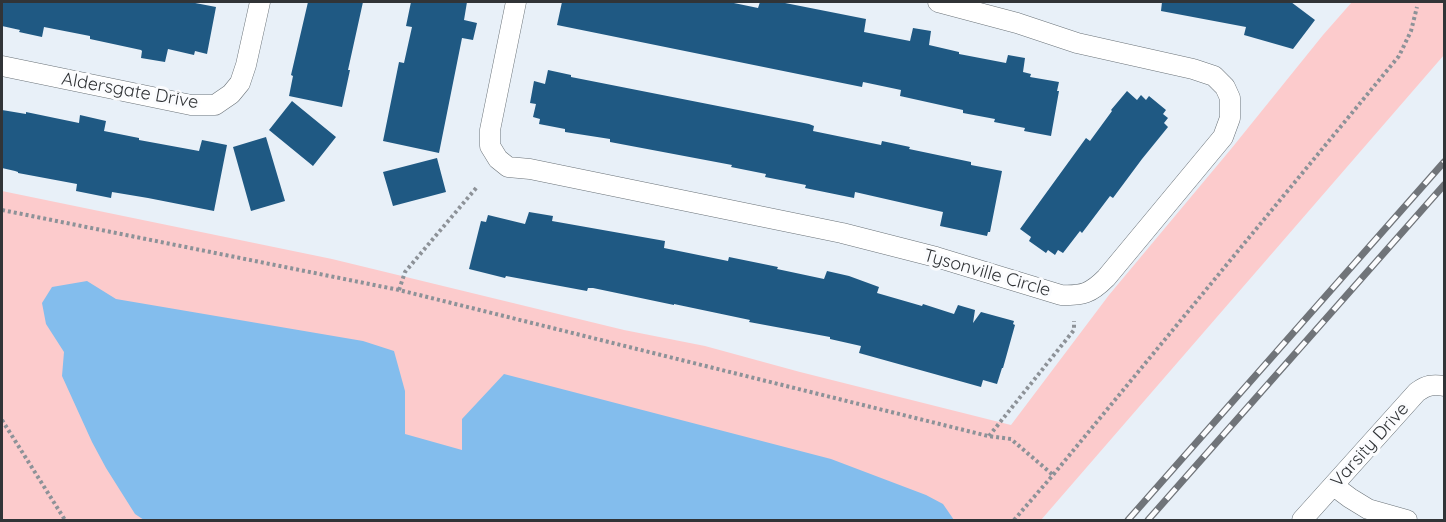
<!DOCTYPE html>
<html>
<head>
<meta charset="utf-8">
<style>
  body { margin:0 }
  #map { position:relative; width:1446px; height:522px; overflow:hidden; background:#e8f0f8; font-family:Quicksand,sans-serif }
  canvas { display:block }
  .frame { position:absolute; inset:0; border:3px solid #313437; pointer-events:none }
</style>
</head>
<body>
<div id="map">
<canvas width="1446" height="522"></canvas>
<div class="frame"></div>
</div>
<script>
const ctx = document.querySelector('canvas').getContext('2d');
ctx.lineJoin = 'round';
function fill(path, color) { ctx.fillStyle = color; ctx.fill(path, 'evenodd'); }
function trace(path, color, width, dash) { ctx.strokeStyle = color; ctx.lineWidth = width; ctx.lineCap = dash ? 'butt' : 'round'; ctx.setLineDash(dash || []); ctx.stroke(path); }
function label(font, color, halo, rows, align = 'center') {
  ctx.font = font + ' Quicksand,sans-serif'; ctx.lineWidth = 6; ctx.setLineDash([]); ctx.textBaseline = 'middle'; ctx.strokeStyle = halo; ctx.fillStyle = color; for (const [text, x, y, turn = 0] of rows) {
    ctx.save(); ctx.translate(x, y); ctx.rotate((+turn || 0) * Math.PI / 180); ctx.textAlign = isNaN(turn) ? turn : align; if (halo) ctx.strokeText(text, 0, 0); ctx.fillText(text, 0, 0); ctx.restore();
  }
}
fill(new Path2D(`
  M1352,2H1444V55L1041,520H2V191L332,259L624,330L705,346L800,372L1011,425L1109,295L1231,149L1323,35Z`), '#fccbcc');
fill(new Path2D(`
  M87,281L116,299L363,341L394,351L405,391V434L462,450V419L504,374L831,459L926,495L943,504L954,520H144L135,514L106,468L92,442L62,376L64,352L46,324L42,303L52,287Z`), '#83bded');
fill(new Path2D(`
  M2,2H190L216,7L207,54L195,51L194,55L168,49L165,62L141,58L142,51L141,50L90,39V36L44,27L42,37L19,32L20,30L2,26Z
  M308,2H363L348,70H350L342,107L289,96L293,76L291,75Z
  M411,2H467L464,20L477,23L473,40L462,38L439,153L383,141L399,62L404,63L412,27L406,26Z
  M562,2H729L758,8L760,2H780L866,19L864,32L910,41L913,28L931,31L929,45L959,52V54L1006,63L1008,55L1025,58L1023,72L1031,74L1030,77L1059,82L1057,91H1059L1051,136L1024,131L1025,128L994,122L995,119L963,113V110L900,96L901,90L863,82L862,87L557,25Z
  M1162,2H1291L1315,20L1293,49L1244,35L1246,27L1161,11Z
  M548,70L571,75V77L809,124L814,126L813,131L881,145L882,141L910,147L909,149L971,162V165L1002,171L990,232H988L987,236L940,226L943,212L934,210L855,192L854,198L805,188L806,185L765,177L766,174L731,167L732,165L610,142V139L565,132V129L539,124L540,119L533,117L536,104L530,103L534,81L545,84Z
  M1127,91L1137,100L1141,95L1146,100L1149,96L1166,110L1163,114L1168,118L1164,123L1168,127L1142,159L1113,198L1110,196L1082,233L1080,231L1063,253L1058,250L1055,255L1048,250L1046,253L1029,241L1031,237L1020,229L1086,138L1090,141L1112,111L1111,110Z
  M292,101L336,137L313,166L269,130Z
  M2,110L26,114V112L79,123L80,115L106,121L104,131L139,138V140L199,151L202,140L227,145L214,211L148,198L112,192L111,198L76,191L77,184L18,173V172L15,171L2,168Z
  M266,137L285,201L251,211L233,147Z
  M437,158L446,192L393,206L383,172Z
  M529,212L553,216L552,221L665,241L664,248L728,261L729,257L778,267L777,269L824,279L827,271L849,276L879,287L877,293L922,306L923,304L954,314L958,305L975,310L973,323L981,312L1014,321L1013,324L1015,325L1003,368H1002L997,384L983,380L981,387L859,353L861,346L830,339V337L749,322L750,320L674,304V305L593,288H588L587,291L506,276L505,278L469,269L481,221L486,222L488,215L525,224Z`), '#1f5983');
const minor = new Path2D(`
  M516,2L490,130V146L498,159L508,167L530,169L842,233L936,257L1061,295C1083,296 1091,293 1106,278L1223,137L1230,118V98L1225,87L1214,76L1193,69L1077,43L1017,23L938,2
  M2,66L191,105H215L231,94L240,83L246,65L260,2
  M1334,486L1350,498L1368,509L1407,520
  M1302,520L1417,392C1427,385 1433,384 1444,386`);
trace(minor, '#6a7278', 21);
trace(new Path2D(`
  M2,210L399,290L988,436L1011,439L1053,475
  M399,290L405,272L477,187
  M2,420L65,520
  M989,436L1074,330V321
  M1014,520L1053,475L1399,56L1411,31L1417,7`), '#8d9298', 4, [3, 3]);
trace(minor, '#fff', 20);
const rail = new Path2D(`
  M1128,520L1444,162
  M1148,520L1444,185`);
trace(rail, '#707479', 7);
trace(rail, '#fbfcfe', 4.5, [14]);
label('18px', '#313437', '#fbfcfe', [
  ["Aldersgate Drive",130,91,10],
  ["Tysonville Circle",987,273,16],
  ["Varsity Drive",1370,445,-48]
]);
</script>
</body>
</html>
